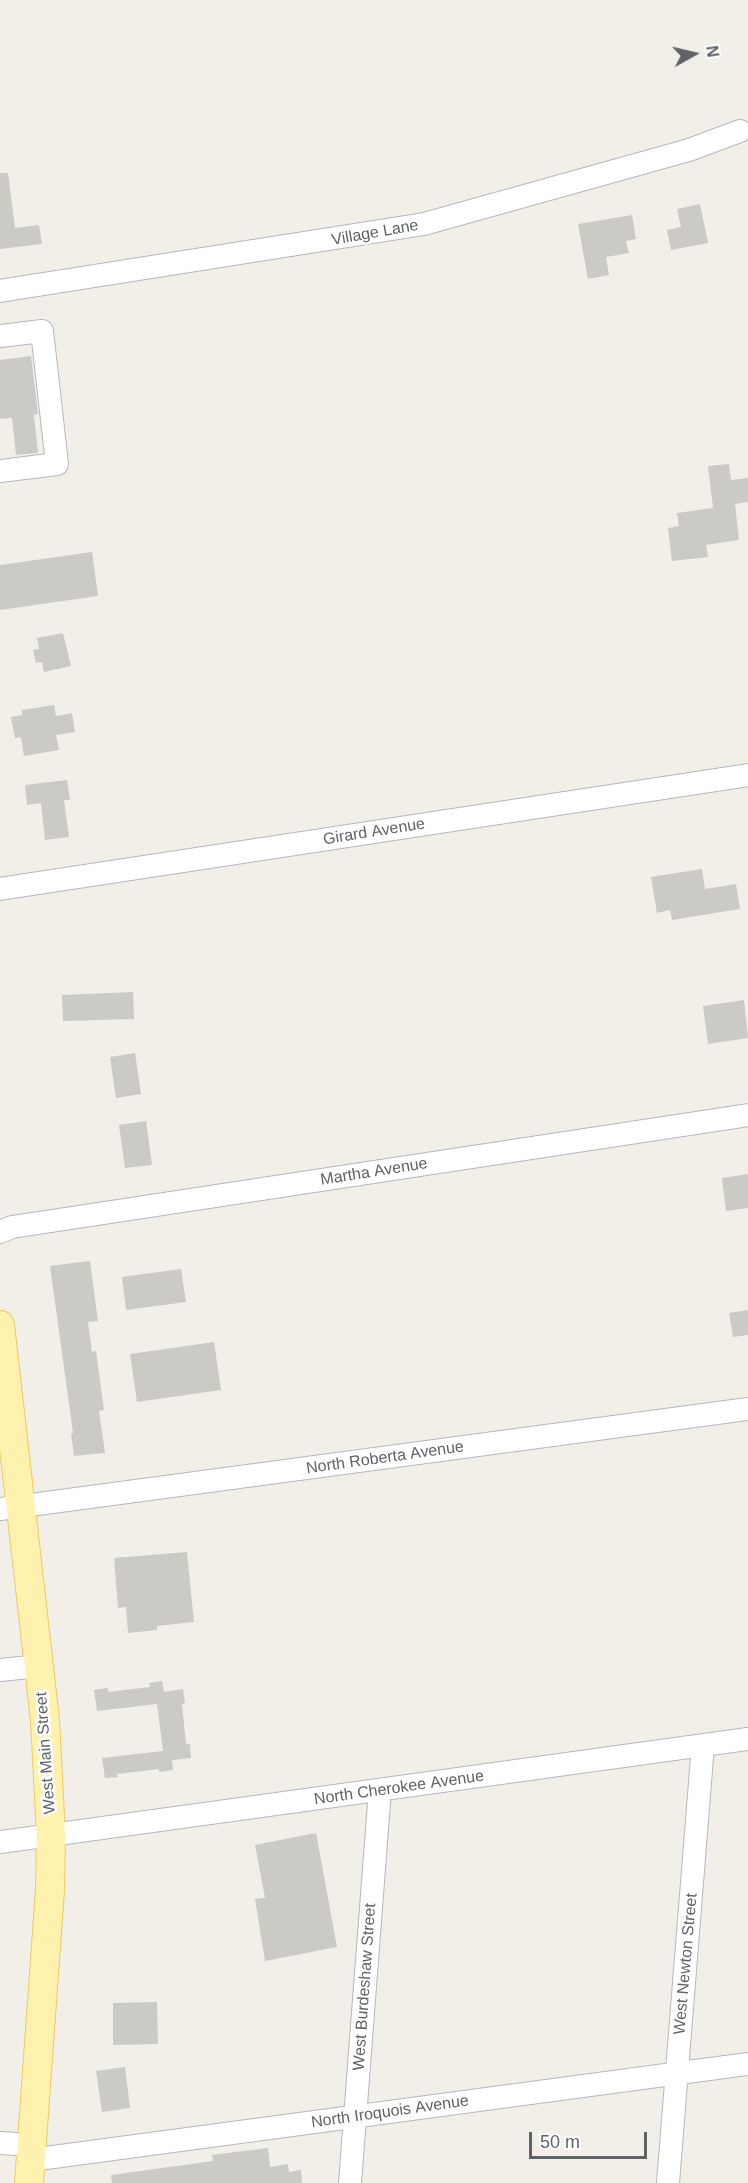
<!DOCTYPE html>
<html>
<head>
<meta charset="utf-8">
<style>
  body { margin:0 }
  #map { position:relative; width:748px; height:2183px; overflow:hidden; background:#f1efe8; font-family:Helvetica,sans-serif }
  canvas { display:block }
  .north { position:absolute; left:664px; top:24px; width:60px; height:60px; -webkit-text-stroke:4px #fff; paint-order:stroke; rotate:82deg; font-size:16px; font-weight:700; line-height:24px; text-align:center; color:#5f6368 }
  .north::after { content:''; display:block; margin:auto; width:21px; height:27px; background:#5f6368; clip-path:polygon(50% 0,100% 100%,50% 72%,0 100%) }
  .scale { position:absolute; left:529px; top:2132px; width:118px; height:27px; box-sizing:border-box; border:3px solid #5f6368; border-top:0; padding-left:8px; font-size:18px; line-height:21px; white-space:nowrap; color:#5f6368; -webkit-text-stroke:4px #fff; paint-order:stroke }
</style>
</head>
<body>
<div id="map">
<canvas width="748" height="2183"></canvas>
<div class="north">N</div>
<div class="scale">50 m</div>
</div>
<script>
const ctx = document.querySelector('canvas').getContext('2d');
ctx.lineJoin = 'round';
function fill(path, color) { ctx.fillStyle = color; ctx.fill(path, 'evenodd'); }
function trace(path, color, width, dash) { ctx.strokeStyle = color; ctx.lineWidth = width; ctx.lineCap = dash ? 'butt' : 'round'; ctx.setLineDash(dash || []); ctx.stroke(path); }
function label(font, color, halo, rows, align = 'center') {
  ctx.font = font + ' Helvetica,sans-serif'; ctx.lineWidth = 5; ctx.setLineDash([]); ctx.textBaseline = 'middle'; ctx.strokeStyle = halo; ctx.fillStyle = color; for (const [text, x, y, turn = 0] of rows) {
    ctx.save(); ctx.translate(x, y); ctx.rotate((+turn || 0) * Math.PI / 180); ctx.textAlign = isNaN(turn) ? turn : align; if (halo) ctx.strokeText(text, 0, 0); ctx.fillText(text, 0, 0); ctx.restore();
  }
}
fill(new Path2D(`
  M0,173H8L15,228L39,225L42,244L0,249Z
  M700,204L708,243L671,250L667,230L681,227L677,209Z
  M632,215L636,239L626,241L629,253L606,257L609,275L588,279L578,224Z
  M31,356L38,414L34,415L38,453L16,455L12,418L0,419V360Z
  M729,464L731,480L748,478V502L735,504L739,540L706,545L708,557L672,561L668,528L679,526L677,513L713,508L708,466Z
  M92,552L98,596L0,610V565Z
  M63,633L71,666L44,672L42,662L36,663L33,650L39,649L37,638Z
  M54,705L56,716L72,713L75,732L56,735L59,750L24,756L21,737L15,738L11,717L22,715V710Z
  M67,780L70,800H64L69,837L45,840L41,803L27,805L25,785Z
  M702,869L705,889L736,884L740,909L672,920L670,910L657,913L651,877Z
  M133,992L134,1019L63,1021L62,995Z
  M744,1000L748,1038L708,1044L703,1006Z
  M135,1053L141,1094L116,1098L110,1057Z
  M146,1121L152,1165L125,1168L119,1125Z
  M748,1174V1208L726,1211L722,1178Z
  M90,1261L98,1321L88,1322L92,1352L96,1351L104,1410L99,1411L105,1453L74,1456L71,1433H73L50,1266Z
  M181,1269L186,1302L126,1310L122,1277Z
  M748,1310V1335L733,1337L729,1313Z
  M214,1342L221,1390L137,1402L130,1354Z
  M187,1552L194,1622L157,1626V1630L128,1633L126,1607L118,1608L114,1558Z
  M162,1681L164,1692L183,1689L185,1703L182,1704L186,1744H190L191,1758L172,1760L173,1770L159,1772V1769L117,1774L118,1777L105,1778L102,1758L163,1751L157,1704L97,1711L94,1690L108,1688V1692L150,1687L149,1683Z
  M316,1833L337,1947L265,1961L255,1899L265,1898L255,1845Z
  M157,2002L158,2044L113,2045V2003Z
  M125,2067L130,2108L102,2112L96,2071Z
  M268,2148L270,2167L288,2164L289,2172L301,2170L302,2183H112L111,2175L213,2161L212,2155Z`), '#cccac5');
const minor = new Path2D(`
  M0,291L424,224L689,150L740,131
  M0,336L42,331L57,464L0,471
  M0,889L748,775
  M0,1232L12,1227L748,1115
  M0,1509L748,1409
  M0,1670L39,1666
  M0,1842L748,1739
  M0,2143L33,2145
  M31,2160L748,2064
  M350,2183L380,1790
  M668,2183L703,1745`);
const major = new Path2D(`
  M0,1325L45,1720L51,1836L50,1890L29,2183`);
trace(minor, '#b5b8bc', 24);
trace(major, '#f2c960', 30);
trace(minor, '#fff', 22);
trace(major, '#fff2af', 28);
label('16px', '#5f6368', '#fff', [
  ["Village Lane",375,233,-10],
  ["Girard Avenue",374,832,-9],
  ["Martha Avenue",374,1172,-9],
  ["North Roberta Avenue",385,1458,-8],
  ["West Main Street",46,1753,-94],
  ["North Cherokee Avenue",399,1788,-8],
  ["West Newton Street",686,1964,-85],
  ["West Burdeshaw Street",365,1987,-86],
  ["North Iroquois Avenue",390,2112,-8]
]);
</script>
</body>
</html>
